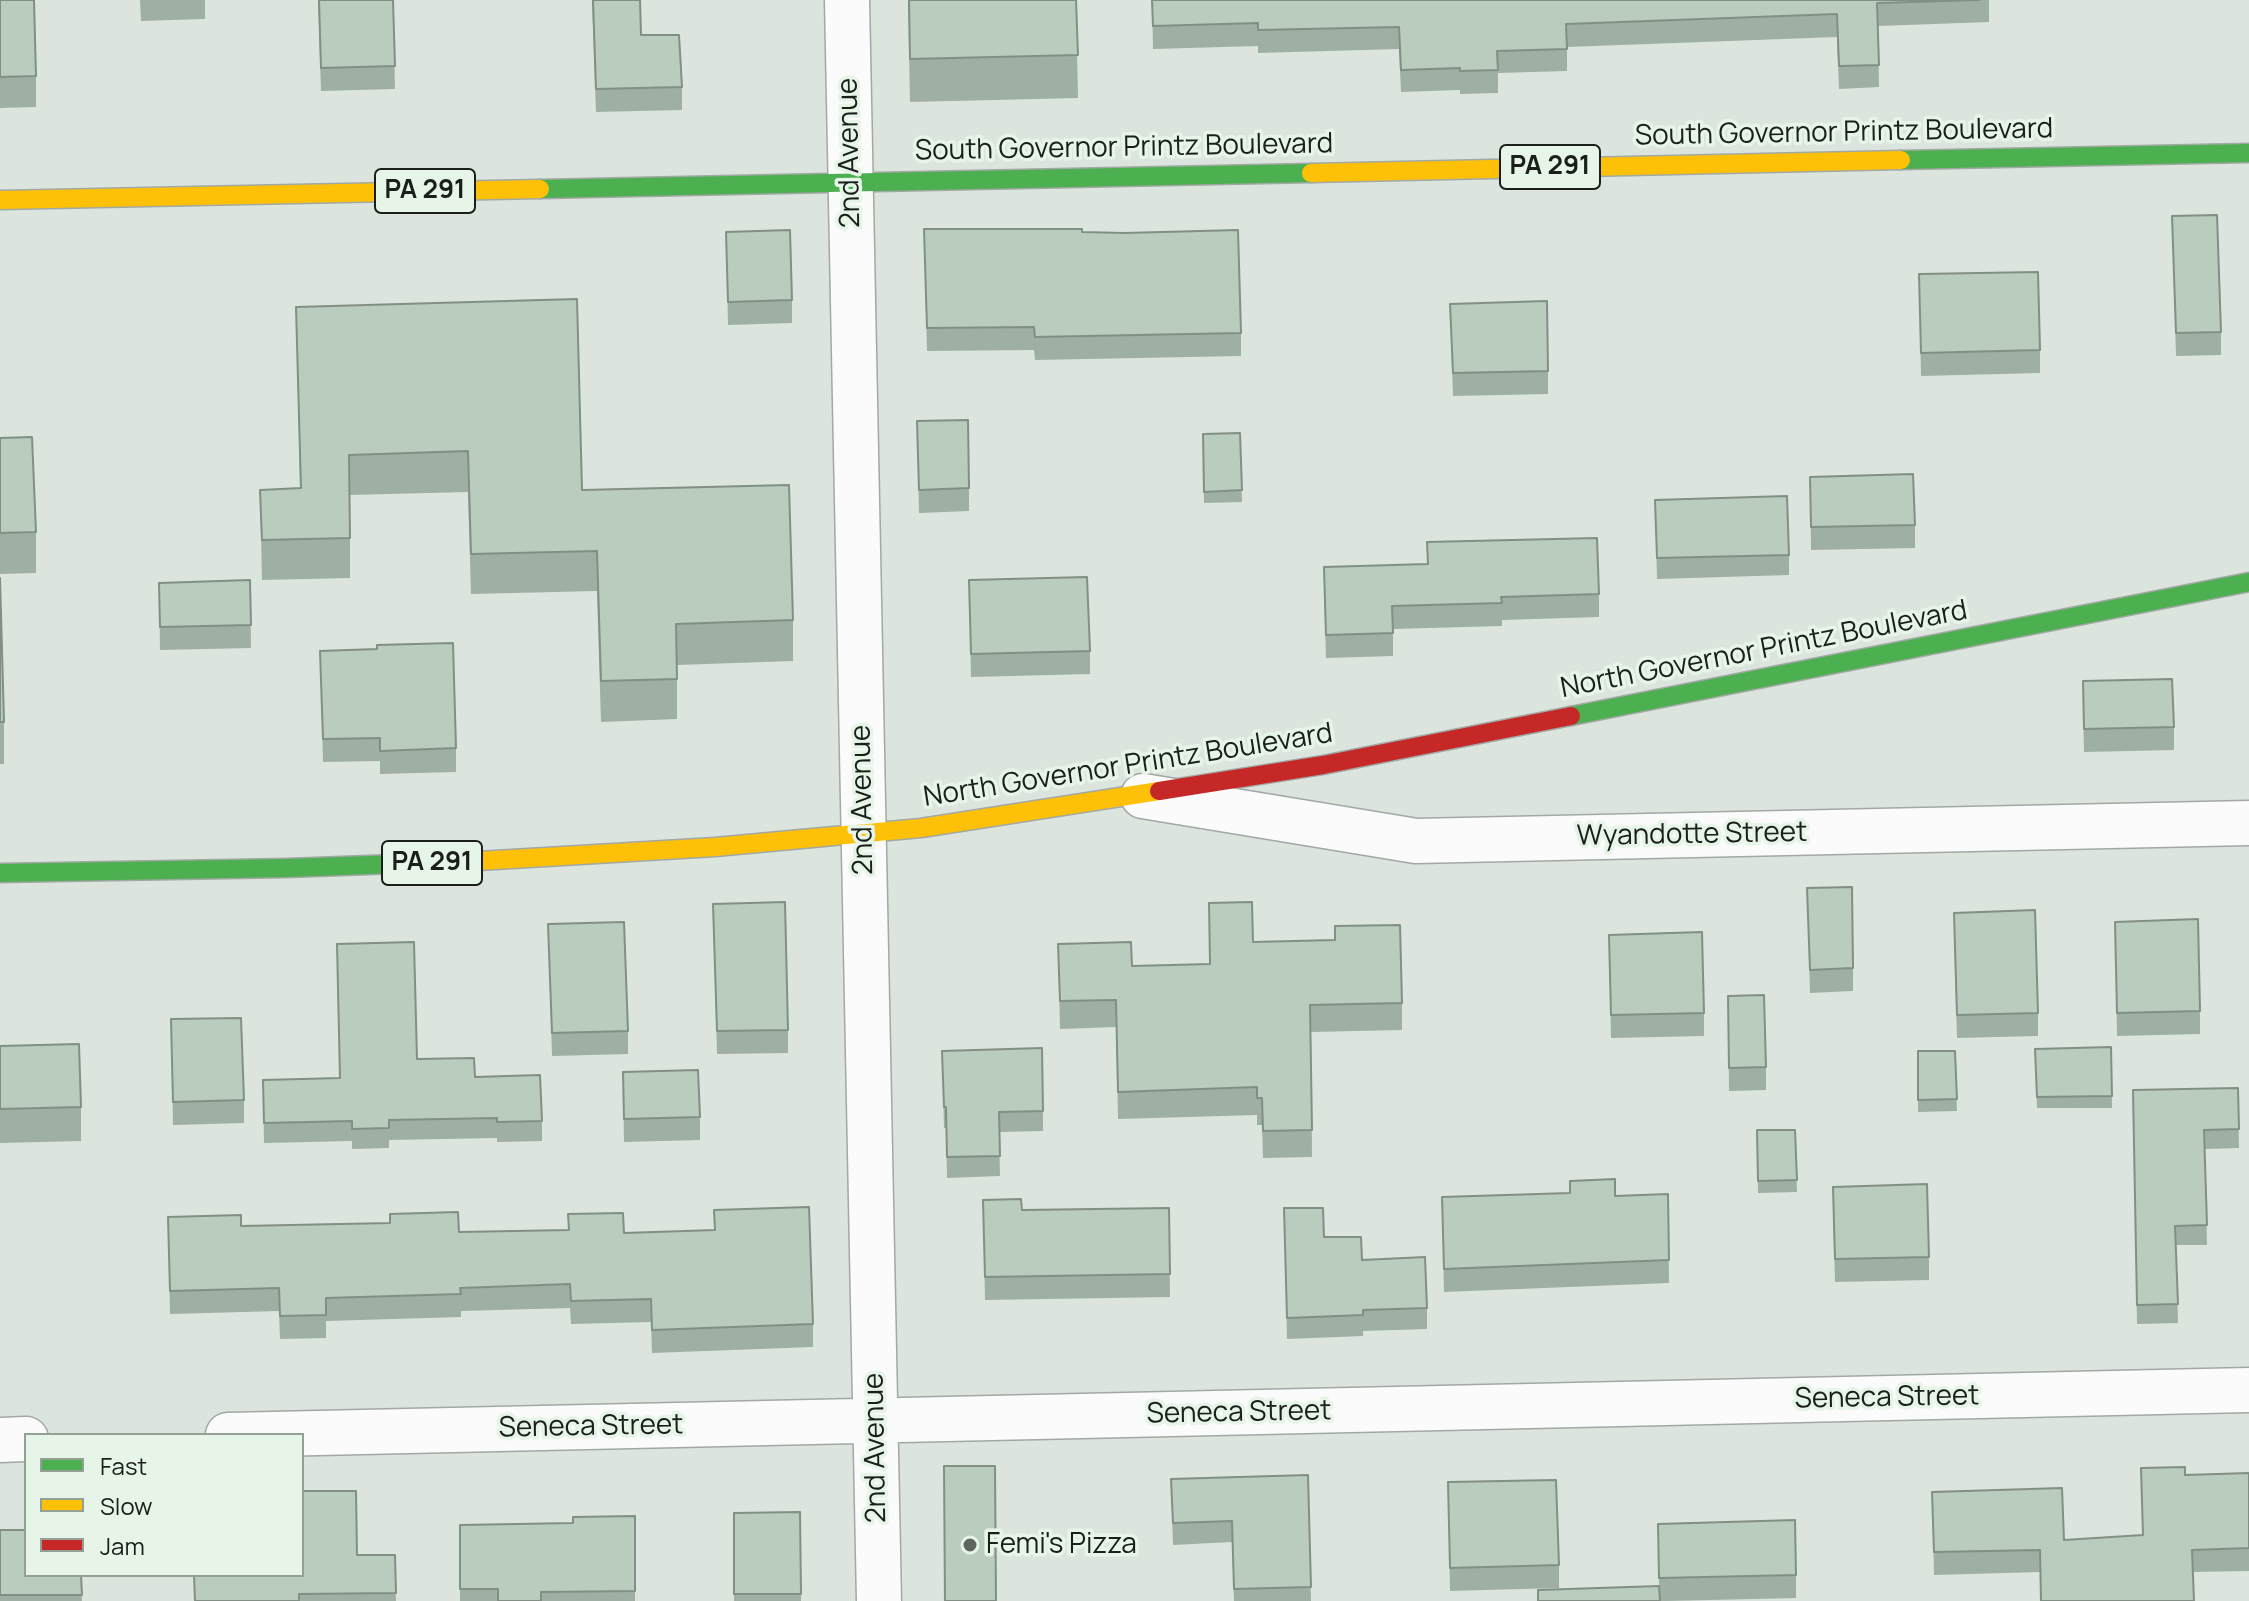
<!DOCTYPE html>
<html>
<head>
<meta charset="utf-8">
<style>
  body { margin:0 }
  #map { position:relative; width:2249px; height:1601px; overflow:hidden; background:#dce4de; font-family:Manrope,sans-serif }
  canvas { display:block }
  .legend { position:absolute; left:24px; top:1433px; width:280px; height:144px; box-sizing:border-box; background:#e6f5e8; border:2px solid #949f96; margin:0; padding:10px 14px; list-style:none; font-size:24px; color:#1a1f1b }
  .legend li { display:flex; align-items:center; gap:16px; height:40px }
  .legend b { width:40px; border:2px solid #949f96 }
</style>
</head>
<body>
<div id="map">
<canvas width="2249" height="1601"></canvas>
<ul class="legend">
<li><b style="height:10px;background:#4caf50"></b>Fast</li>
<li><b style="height:10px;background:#ffc107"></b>Slow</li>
<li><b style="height:10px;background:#c62828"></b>Jam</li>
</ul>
</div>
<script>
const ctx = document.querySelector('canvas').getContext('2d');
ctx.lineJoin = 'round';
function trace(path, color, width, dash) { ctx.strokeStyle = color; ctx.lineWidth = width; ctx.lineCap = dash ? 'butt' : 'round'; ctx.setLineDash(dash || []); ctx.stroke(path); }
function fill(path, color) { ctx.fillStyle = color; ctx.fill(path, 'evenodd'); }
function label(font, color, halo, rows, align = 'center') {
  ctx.font = font + ' Manrope,sans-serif'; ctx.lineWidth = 7; ctx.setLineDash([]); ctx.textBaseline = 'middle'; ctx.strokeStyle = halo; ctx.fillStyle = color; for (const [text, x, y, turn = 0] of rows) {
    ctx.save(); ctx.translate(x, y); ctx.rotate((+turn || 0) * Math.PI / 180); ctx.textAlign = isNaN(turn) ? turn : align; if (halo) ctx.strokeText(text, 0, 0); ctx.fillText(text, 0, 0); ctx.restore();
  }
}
const street = new Path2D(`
  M847,0L879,1601
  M1143,796L1416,841L2249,823
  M228,1435L2249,1390
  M0,1440L26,1439`);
const fast = new Path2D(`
  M1901,160L2249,153
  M540,189L1311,173
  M1571,716L2249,582
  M0,873L287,868L478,861`);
const slow = new Path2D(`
  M1311,173L1901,160
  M0,200L540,189
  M478,861L715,847L921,828L1159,791`);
const jam = new Path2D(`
  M1159,791L1323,765L1571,716`);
trace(street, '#a2a8a4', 47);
trace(fast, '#a2a8a4', 21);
trace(slow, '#a2a8a4', 21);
trace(jam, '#a2a8a4', 21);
trace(street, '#fafbfa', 44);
trace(fast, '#4caf50', 18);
trace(slow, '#ffc107', 18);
trace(jam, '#c62828', 18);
fill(new Path2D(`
  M0,0L36,76V107L0,108Z
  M140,0H205V19L141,21Z
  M318,0H393L395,89L321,91Z
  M592,0H640L641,35L682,87V110L596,112Z
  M908,0H1076L1078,98L910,102Z
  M1152,0H1989V22L1878,26L1879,87L1839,89L1837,37L1567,47V71L1498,73V93L1460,94V90L1401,92L1399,49L1258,53V46L1153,49Z
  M2172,216L2221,332V355L2176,356Z
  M924,229L1082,232L1241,333V356L1035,360L1034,350L927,351Z
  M726,232L792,300V323L728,325Z
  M1919,274L2040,350V373L1921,376Z
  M1450,304L1548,371V394L1453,396Z
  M296,307L582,490L793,620V661L677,665V719L601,722L597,591L471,594L468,492L350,495V578L262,580L260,490L300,488Z
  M917,421L969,488V511L919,513Z
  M1240,433L1242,502L1204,503L1203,434Z
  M0,438L36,532V573L0,574Z
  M1810,477L1915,525V548L1811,550Z
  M1655,500L1789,555V575L1657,579Z
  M1427,542L1599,594V617L1502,620V626L1393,629V656L1326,658L1324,590L1427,564Z
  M0,579L4,722V764H0Z
  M250,580L251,648L160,650L159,583Z
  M969,580L1090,651V674L971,677Z
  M320,651L456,748V772L380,774V761L323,762Z
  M2083,704L2174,727V750L2084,752Z
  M1807,888L1853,968V991L1810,993Z
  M1209,903L1253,942L1402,1003V1030L1311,1032L1312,1157L1263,1158L1262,1125H1257V1115L1118,1119L1116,1027L1060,1029L1058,944L1132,966L1210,964Z
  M713,904L788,1030V1053L717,1054Z
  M2115,922L2200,1011V1034L2117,1036Z
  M548,924L628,1031V1054L552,1056Z
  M1609,935L1704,1013V1036L1611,1038Z
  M1954,936L2038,1013V1036L1957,1038Z
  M1728,996L1766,1067V1090L1729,1091Z
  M171,1019L244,1100V1123L173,1125Z
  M0,1046L81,1107V1141L0,1143Z
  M2111,1047L2112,1108H2037L2035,1049Z
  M942,1051L1043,1111V1131L999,1132L1000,1176L947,1178L946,1128H944Z
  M1918,1051H1955L1957,1111L1918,1112Z
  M417,1059L475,1077L542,1121V1141L497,1142V1138L389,1140V1148L352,1149V1141L264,1143L263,1080L340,1078Z
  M623,1072L700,1117V1140L624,1142Z
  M2238,1088L2239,1148L2205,1149L2207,1245H2176L2178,1323L2137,1324L2133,1090Z
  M1757,1130H1795L1797,1192L1758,1193Z
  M1570,1181L1615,1196L1668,1194L1669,1283L1444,1292L1442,1197L1570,1193Z
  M983,1200L1022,1210L1169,1208L1170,1297L985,1300Z
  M1284,1208L1324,1237L1362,1260L1427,1308V1329L1363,1331V1336L1287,1339Z
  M1833,1210L1929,1257V1280L1835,1282Z
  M168,1217L241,1226L459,1232L624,1233L813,1324V1347L652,1353L651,1322L571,1324L570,1308L461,1311V1317L326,1321V1338L280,1339L279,1311L170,1314Z
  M2249,1473V1571L2193,1572L2194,1601H2041L2040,1572L1934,1575L1932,1492L2064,1540L2142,1535L2185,1475Z
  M1308,1475L1311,1601H1234L1232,1542L1173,1545L1171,1479Z
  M1448,1482L1559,1565V1588L1450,1591Z
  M800,1512L801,1601H734V1513Z
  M635,1516V1601H460V1525L573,1523Z
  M1658,1524L1796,1575V1598L1667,1601H1538L1659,1586Z
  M0,1530L81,1575L82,1601H0Z
  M357,1555H395L396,1601H194Z`), '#9fafa3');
const building = new Path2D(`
  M0,0H34L36,76L0,77Z
  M319,0H393L395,66L321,68Z
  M593,0H640L641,35H679L682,87L596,89Z
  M909,0H1076L1078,55L910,59Z
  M1152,0H1979L1877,3L1879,65L1839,66L1837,14L1566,24L1567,49L1497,51L1498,70L1460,71V68L1401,70L1399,27L1258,30V23L1153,26Z
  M2217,215L2221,332L2176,333L2172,216Z
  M924,229H1082V232L1124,233L1238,230L1241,333L1035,337L1034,327L927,328Z
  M790,230L792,300L728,302L726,232Z
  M2038,272L2040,350L1921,353L1919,274Z
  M577,299L582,490L789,485L793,620L676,624L677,679L601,681L597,551L471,554L468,451L349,455L350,538L262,540L260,490L301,488L296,307Z
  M1547,301L1548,371L1453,373L1450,304Z
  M968,420L969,488L919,490L917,421Z
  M1240,433L1242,490L1204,492L1203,434Z
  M32,437L36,532L0,533V438Z
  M1913,474L1915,525L1811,527L1810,477Z
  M1787,496L1789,555L1657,558L1655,500Z
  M1597,538L1599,594L1501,597L1502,603L1392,606L1393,633L1326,635L1324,567L1428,564L1427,542Z
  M1087,577L1090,651L971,654L969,580Z
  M0,578L4,722H0Z
  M250,580L251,625L160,627L159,583Z
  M453,643L456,748L380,751V738L323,739L320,651L377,649V645Z
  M2172,679L2174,727L2084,729L2083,681Z
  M1852,887L1853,968L1810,970L1807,888Z
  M785,902L788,1030L717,1031L713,904Z
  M1252,902L1253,942L1335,940V926L1400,925L1402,1003L1310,1005L1312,1130L1263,1131L1262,1098H1257V1087L1118,1092L1116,1000L1060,1001L1058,944L1131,942L1132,966L1210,964L1209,903Z
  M2035,910L2038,1013L1957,1015L1954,913Z
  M2198,919L2200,1011L2117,1013L2115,922Z
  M624,922L628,1031L552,1033L548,924Z
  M1702,932L1704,1013L1611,1015L1609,935Z
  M414,942L417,1059L474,1058L475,1077L540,1075L542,1121L497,1122V1118L389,1120V1128L352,1129V1121L264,1123L263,1080L340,1078L337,944Z
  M1764,995L1766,1067L1729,1068L1728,996Z
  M241,1018L244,1100L173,1102L171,1019Z
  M79,1044L81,1107L0,1109V1046Z
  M2111,1047L2112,1096L2037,1097L2035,1049Z
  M1042,1048L1043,1111L999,1112L1000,1156L947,1157L946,1107H944L942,1051Z
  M1918,1051H1955L1957,1099L1918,1100Z
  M698,1070L700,1117L624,1119L623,1072Z
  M2238,1088L2239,1129L2204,1130L2207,1225L2175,1226L2178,1304L2137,1305L2133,1090Z
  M1757,1130H1795L1797,1180L1758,1181Z
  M1615,1179V1196L1668,1194L1669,1260L1444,1269L1442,1197L1570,1193V1181Z
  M1927,1184L1929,1257L1835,1259L1833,1187Z
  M1021,1199L1022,1210L1169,1208L1170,1274L985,1277L983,1200Z
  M809,1207L813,1324L652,1330L651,1299L571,1301L570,1284L460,1288L461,1294L326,1298V1315L280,1316L279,1288L170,1291L168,1217L241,1215V1226L390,1223V1214L458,1212L459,1232L569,1230L568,1214L623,1213L624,1233L715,1230L714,1210Z
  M1284,1208H1323L1324,1237H1361L1362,1260L1425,1257L1427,1308L1363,1310V1315L1287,1318Z
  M944,1466H995L996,1601H945Z
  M2185,1467V1475L2249,1473V1548L2192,1550L2194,1601H2041L2040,1550L1934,1552L1932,1492L2062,1488L2064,1540L2143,1535L2141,1468Z
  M1308,1475L1311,1587L1234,1589L1232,1521L1173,1523L1171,1479Z
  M1556,1480L1559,1565L1450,1568L1448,1482Z
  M302,1491H356L357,1555H395L396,1593L299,1594V1601H195L194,1575H302Z
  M800,1512L801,1594H734V1513Z
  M635,1516V1591L541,1592V1601H498V1589H460V1525L573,1523V1517Z
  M1795,1520L1796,1575L1659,1578L1658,1524Z
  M0,1530H26V1575H81L82,1595H0Z
  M1659,1586L1660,1601H1538V1590Z`);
fill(building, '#b9ccbe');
trace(building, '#828f85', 2);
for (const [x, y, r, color] of [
  [970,1545,8,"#5e645f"]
]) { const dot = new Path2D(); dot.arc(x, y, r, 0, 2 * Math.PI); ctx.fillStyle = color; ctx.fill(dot); trace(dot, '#e6f5e8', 3); }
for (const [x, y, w] of [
  [1550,167,100],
  [425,191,100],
  [432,863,100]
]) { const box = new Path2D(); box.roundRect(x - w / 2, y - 22, w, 44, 6); ctx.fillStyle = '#e6f5e8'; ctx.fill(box); trace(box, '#1a1f1b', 2); }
label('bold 26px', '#1a1f1b', null, [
  ["PA 291",1550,167],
  ["PA 291",425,191],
  ["PA 291",432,863]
]);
label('28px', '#1a1f1b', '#e6f5e8', [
  ["South Governor Printz Boulevard",1844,133,-1],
  ["South Governor Printz Boulevard",1124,148,-1],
  ["2nd Avenue",850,153,-91],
  ["North Governor Printz Boulevard",1764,650,-11],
  ["North Governor Printz Boulevard",1128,766,-9],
  ["2nd Avenue",863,800,-91],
  ["Wyandotte Street",1692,835,-1],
  ["Seneca Street",1887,1398,-1],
  ["Seneca Street",1239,1413,-1],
  ["Seneca Street",591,1427,-1],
  ["2nd Avenue",876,1448,-91]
]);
label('28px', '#1a1f1b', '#e6f5e8', [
  ["Femi's Pizza",986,1545]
], 'left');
</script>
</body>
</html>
